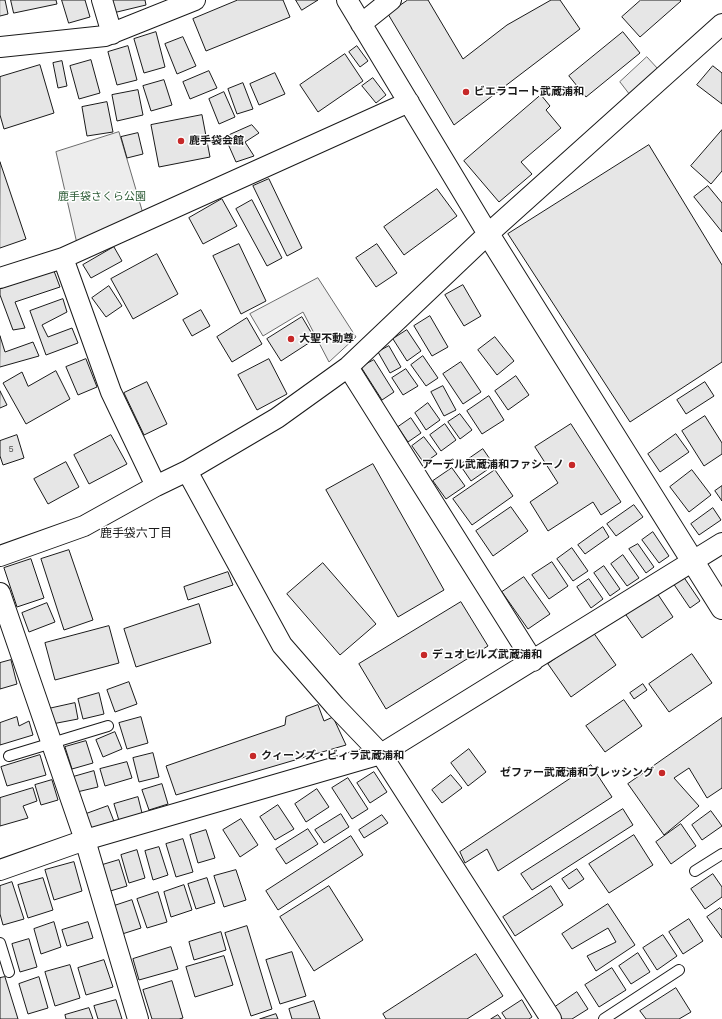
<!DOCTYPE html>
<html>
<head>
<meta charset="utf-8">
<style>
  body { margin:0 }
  canvas { display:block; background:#fff }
</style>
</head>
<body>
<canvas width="722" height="1019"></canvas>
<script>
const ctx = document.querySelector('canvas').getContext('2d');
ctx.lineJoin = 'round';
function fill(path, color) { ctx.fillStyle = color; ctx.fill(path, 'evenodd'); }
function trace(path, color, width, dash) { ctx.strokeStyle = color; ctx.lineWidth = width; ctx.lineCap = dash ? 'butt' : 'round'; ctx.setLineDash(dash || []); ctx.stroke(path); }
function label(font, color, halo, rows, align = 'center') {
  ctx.font = font + ' "Work Sans","Noto Sans JP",sans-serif'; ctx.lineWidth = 3; ctx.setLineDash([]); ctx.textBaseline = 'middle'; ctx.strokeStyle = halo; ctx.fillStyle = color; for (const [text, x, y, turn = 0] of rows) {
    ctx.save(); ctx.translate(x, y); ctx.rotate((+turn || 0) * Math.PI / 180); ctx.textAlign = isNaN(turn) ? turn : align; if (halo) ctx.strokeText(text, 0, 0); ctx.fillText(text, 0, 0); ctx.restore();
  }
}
const built = new Path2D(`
  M647,57L658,69L630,95L620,82Z
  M119,132L144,217L78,248L56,152Z
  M318,278L356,337L329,362L303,312L263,336L250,314Z`);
fill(built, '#ededed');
trace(built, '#6a6a6a', 1);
const building = new Path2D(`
  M0,0H5L8,14L0,16Z
  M11,0H56L57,4L14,13Z
  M62,0H85L90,17L69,23Z
  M110,0H145L146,5L113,13Z
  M238,0H283L290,17L206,51L193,19Z
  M296,0H318L302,10Z
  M408,0H428L463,59L507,25L551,0H560L580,29L454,125L388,14Z
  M641,0H680L681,1L640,37L622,17Z
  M156,32L165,67L144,73L134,39Z
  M623,32L640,53L586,97L569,76Z
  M183,37L196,66L177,74L165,44Z
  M128,46L137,80L117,85L108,52Z
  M357,46L368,61L360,67L349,52Z
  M345,54L363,81L318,112L300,85Z
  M91,60L100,93L79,99L70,66Z
  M62,61L67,86L58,88L53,63Z
  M40,65L54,113L4,129L0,115V77Z
  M713,66L722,73V104L697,85Z
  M209,71L217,88L190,99L183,82Z
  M275,73L285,94L259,105L250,84Z
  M373,78L386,95L376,103L362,86Z
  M164,80L172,105L151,111L143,86Z
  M243,83L253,109L237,114L228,89Z
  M138,90L143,115L117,121L112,95Z
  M224,92L235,117L219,124L209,99Z
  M541,95L550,106L546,110L561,128L521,162L532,174L499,202L464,161Z
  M107,102L113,132L87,136L82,107Z
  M202,115L210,157L159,167L151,125Z
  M252,125L259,133L245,142L254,156L236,162L225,137Z
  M722,130V171L711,184L691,166Z
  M138,133L143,154L127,158L121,137Z
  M649,145L722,265V362L630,422L508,234Z
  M0,162L26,239L0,248Z
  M269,179L302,248L287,256L253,186Z
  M708,186L722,203V232L694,197Z
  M437,189L457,216L404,255L384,227Z
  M222,199L237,226L203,244L189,218Z
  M252,200L282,258L267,266L236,209Z
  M239,244L266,301L241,314L213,256Z
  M377,244L397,273L376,287L356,258Z
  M114,247L122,261L91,278L83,265Z
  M157,254L178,294L133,319L111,279Z
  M54,271L60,287L15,302L25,328L13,330L0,295V289Z
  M463,285L481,316L464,326L445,295Z
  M109,286L122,306L106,317L92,298Z
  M63,299L67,312L42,325L48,337L72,328L78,343L46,355L30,311Z
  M201,310L210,326L192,336L183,320Z
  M430,316L448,347L432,356L414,326Z
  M302,317L315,339L281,361L267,339Z
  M247,318L262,344L232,362L217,337Z
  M407,330L421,351L407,361L393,339Z
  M0,336L5,352L33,342L39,356L0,367Z
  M495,337L514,361L497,375L478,350Z
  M389,346L401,367L390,373L378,352Z
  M423,356L438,378L426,386L411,365Z
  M86,359L97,387L78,395L66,367Z
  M269,359L287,394L257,410L238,375Z
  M374,360L394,392L382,400L361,367Z
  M461,362L481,392L463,404L443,374Z
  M406,369L418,386L403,395L392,378Z
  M56,371L70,399L26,424L3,383L22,372L28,386Z
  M516,376L529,395L508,410L495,391Z
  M147,382L167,424L144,435L124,393Z
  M705,382L714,396L686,414L677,400Z
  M443,386L456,410L444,416L431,392Z
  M0,391L7,405L0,408Z
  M489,396L504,420L482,434L467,411Z
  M428,403L440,420L426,430L415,413Z
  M460,414L472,430L460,439L448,422Z
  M705,416L722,443V454L704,466L682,431Z
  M411,418L421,433L408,442L398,427Z
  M445,424L456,440L441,451L430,435Z
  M571,424L621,502L601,515L593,502L548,531L530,502L558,483L535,447Z
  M676,434L689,452L660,472L648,454Z
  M17,435L24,458L3,465L0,456V441Z
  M111,435L127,464L89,484L74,455Z
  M424,437L437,454L424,463L412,446Z
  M483,449L494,465L471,481L460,465Z
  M66,462L79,487L48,504L34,479Z
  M373,464L444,590L398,617L326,490Z
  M452,468L465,486L446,499L433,481Z
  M495,470L513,496L472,525L453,499Z
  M692,470L711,495L689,512L670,487Z
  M722,486V501L715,491Z
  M634,505L643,517L616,536L607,524Z
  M511,507L528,531L493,556L476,531Z
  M713,508L721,520L699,535L691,524Z
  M603,527L609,537L585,554L578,545Z
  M653,532L669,556L659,563L642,540Z
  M638,544L654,567L646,573L629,549Z
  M572,548L588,571L573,581L557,559Z
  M69,550L93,620L64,630L41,559Z
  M623,555L639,578L627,586L611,564Z
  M31,559L44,598L17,607L4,568Z
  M552,562L568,586L549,599L532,575Z
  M323,563L376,624L340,655L287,594Z
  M604,566L620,589L610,596L594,573Z
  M228,572L233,585L188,600L184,587Z
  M683,576L700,601L690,608L673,583Z
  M524,577L550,614L528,629L502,592Z
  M589,579L603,599L591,608L577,587Z
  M657,593L673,617L642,638L626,615Z
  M461,602L488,646L386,709L359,664Z
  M47,603L55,622L29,632L22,613Z
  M199,604L211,643L136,667L124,629Z
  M109,626L119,663L55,680L45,643Z
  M593,632L616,665L571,697L548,664Z
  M692,654L712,683L669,712L649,684Z
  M11,660L17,684L0,689V663Z
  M129,682L137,704L115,712L107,690Z
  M643,684L647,690L634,699L630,693Z
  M99,693L104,714L83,719L78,699Z
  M624,700L642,726L605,752L586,726Z
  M75,703L78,719L52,724L48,709Z
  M318,705L324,721L333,717L346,745L176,795L166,766L285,725L286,717Z
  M17,717L19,726L29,721L33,735L0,745V723Z
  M141,717L148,743L127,749L119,723Z
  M722,718V788L707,798L689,768L674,778L699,806L664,835L628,784Z
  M115,732L122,749L103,757L96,740Z
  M86,741L93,763L72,769L65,747Z
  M469,749L486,772L468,786L451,763Z
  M153,753L159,777L139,782L133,758Z
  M40,755L46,775L7,786L1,767Z
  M127,762L132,778L105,786L100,769Z
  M591,765L612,797L498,871L487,849L465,863L460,852Z
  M94,771L98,787L77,792L73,777Z
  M374,772L387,792L370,803L357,783Z
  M451,775L462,788L442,803L432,790Z
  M348,778L368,809L352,819L332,788Z
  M52,780L58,800L41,805L35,785Z
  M162,784L168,804L149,810L142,790Z
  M33,788L37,801L23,806L28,818L0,826V798Z
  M317,789L329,807L306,822L295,804Z
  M138,797L143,817L120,824L114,804Z
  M278,805L294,829L275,840L260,817Z
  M108,806L115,824L92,832L86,814Z
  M623,809L633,825L532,890L521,874Z
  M711,811L722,826L702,840L692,825Z
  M341,814L349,827L324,843L315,830Z
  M382,815L388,823L364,838L359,830Z
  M241,819L258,845L240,857L223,830Z
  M681,824L696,846L671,864L656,842Z
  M308,829L318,844L286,864L276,849Z
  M206,830L215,858L198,863L190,835Z
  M634,835L653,865L609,893L589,864Z
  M351,836L363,855L278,910L266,891Z
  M183,839L193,872L176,877L166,844Z
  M159,847L168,875L153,880L145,851Z
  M137,850L145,878L129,883L121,855Z
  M119,860L127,886L107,892L99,866Z
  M74,862L82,891L54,900L45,870Z
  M577,869L584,879L569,889L562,879Z
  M236,870L246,900L224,907L214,876Z
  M713,874L722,887V897L705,909L691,889Z
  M43,878L53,910L28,918L18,885Z
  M207,878L215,903L196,909L188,884Z
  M12,882L24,919L3,925L0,914V886Z
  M184,885L192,910L171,917L164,892Z
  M329,886L363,940L314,971L280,917Z
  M551,886L563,905L515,936L503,917Z
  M158,892L167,922L147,928L137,899Z
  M132,900L141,928L119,935L111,907Z
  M608,904L635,945L596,971L587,956L616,942L608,928L572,949L562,934Z
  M720,908L722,910V938L707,917Z
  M689,919L703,941L683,954L669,932Z
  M54,922L61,947L41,954L34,929Z
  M88,922L93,938L67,946L62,930Z
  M247,926L272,1009L251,1016L225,933Z
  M221,932L226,950L194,960L189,942Z
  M663,935L677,956L657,970L643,948Z
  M29,939L37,967L20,972L12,944Z
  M171,947L178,969L139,980L133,959Z
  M292,952L306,996L280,1004L266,960Z
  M638,953L650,972L631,984L619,966Z
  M476,954L503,996L467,1019H386L383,1014Z
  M224,956L233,985L195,997L186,967Z
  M104,960L113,987L86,995L78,968Z
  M70,965L80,998L55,1006L45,972Z
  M612,968L626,990L599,1007L585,985Z
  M5,977L18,1019H0V978Z
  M39,977L48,1008L28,1014L19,984Z
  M172,981L183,1018L179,1019H152L143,990Z
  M676,988L691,1012L679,1019H646L640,1011Z
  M577,992L588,1009L572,1019H562L555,1007Z
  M116,1000L122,1019H98L94,1006Z
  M522,1000L532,1017L529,1019H506L502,1013Z
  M314,1001L320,1019H292L289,1009Z
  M89,1008L93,1019H66L65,1015Z
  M276,1014L278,1019H260Z
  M498,1015L501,1019H491Z`);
fill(building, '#e6e6e6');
trace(building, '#1a1a1a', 1);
const lane = new Path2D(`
  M9,756L108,726
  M695,871L722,854
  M0,943L9,972
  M604,1019L679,970`);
const street = new Path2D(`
  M102,0L112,34
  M347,0L488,234
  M361,24L391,0
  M0,47L105,36L195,0
  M63,258L111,392L156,486
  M0,278L63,258L409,102
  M348,367L533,661
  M187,471L282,645L335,706L381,754L551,1019
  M0,556L84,526L156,486L187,471L277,418L348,367L488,234L722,24
  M0,593L85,840L138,1019
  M0,870L85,840L381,754L722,543`);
const secondary = new Path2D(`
  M488,234L722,608`);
trace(lane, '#1a1a1a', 12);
trace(street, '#1a1a1a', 22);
trace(secondary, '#1a1a1a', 24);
trace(lane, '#fff', 10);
trace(street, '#fff', 20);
trace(secondary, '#fff', 22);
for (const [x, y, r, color] of [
  [466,92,4,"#c62828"],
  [181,141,4,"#c62828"],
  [291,339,4,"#c62828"],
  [572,465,4,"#c62828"],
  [424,655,4,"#c62828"],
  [253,756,4,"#c62828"],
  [662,773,4,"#c62828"]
]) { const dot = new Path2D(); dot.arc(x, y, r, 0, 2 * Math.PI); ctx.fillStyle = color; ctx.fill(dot); trace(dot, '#fff', 1.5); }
label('9px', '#4d4d4d', null, [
  ["5",11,449]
]);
label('bold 11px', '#1a1a1a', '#fff', [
  ["ビエラコート武蔵浦和",474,92],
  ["鹿手袋会館",189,141],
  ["大聖不動尊",299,339],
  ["アーデル武蔵浦和ファシーノ",564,465,"right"],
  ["デュオヒルズ武蔵浦和",432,655],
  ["クィーンズ・ビィラ武蔵浦和",261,756],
  ["ゼファー武蔵浦和ブレッシング",654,773,"right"]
], 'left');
label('11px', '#2b5a34', '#fff', [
  ["鹿手袋さくら公園",102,197]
]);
label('12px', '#1a1a1a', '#fff', [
  ["鹿手袋六丁目",136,533]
]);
</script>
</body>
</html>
